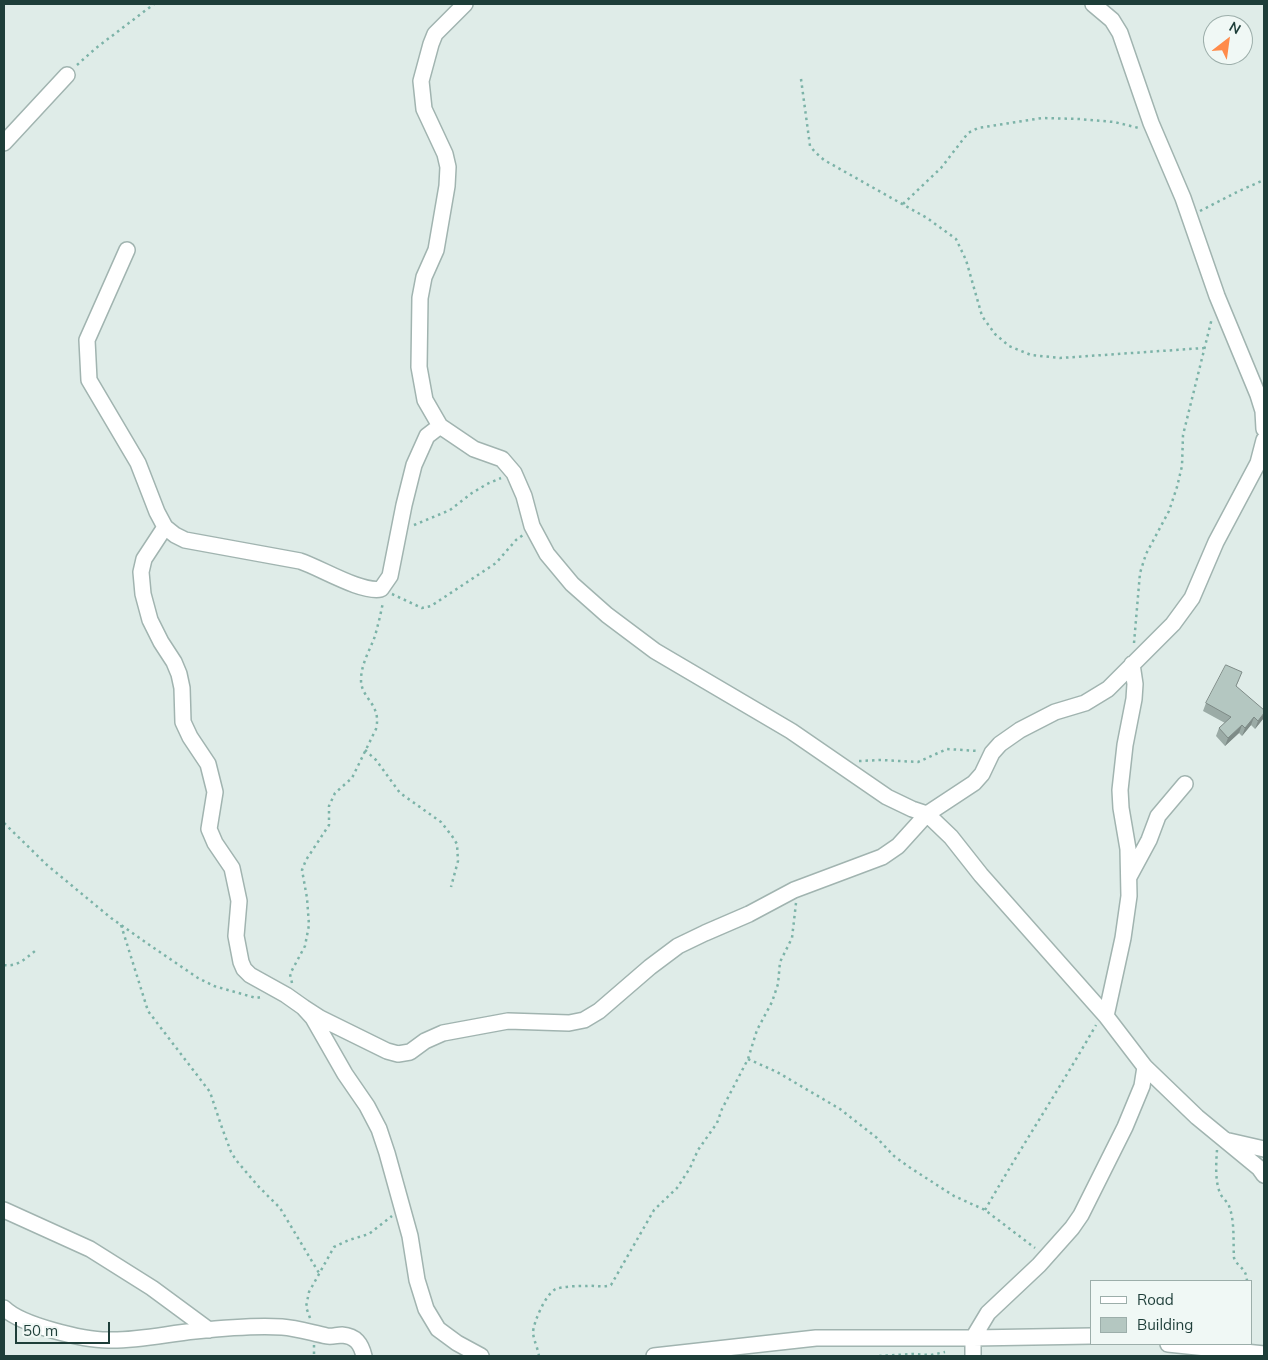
<!DOCTYPE html>
<html>
<head>
<meta charset="utf-8">
<style>
  body { margin:0 }
  #map { position:relative; width:1268px; height:1360px; overflow:hidden; background:#dfece8; font-family:Mulish,sans-serif }
  canvas { display:block }
  .frame { position:absolute; inset:0; border:5px solid #1e3e39; pointer-events:none }
  .legend { position:absolute; left:1090px; top:1280px; width:162px; height:65px; box-sizing:border-box; background:#f0f8f5; border:1px solid #9caeaa; margin:0; padding:6px 9px; list-style:none; font-size:15px; color:#1e3e39 }
  .legend li { display:flex; align-items:center; gap:10px; height:25px }
  .legend b { width:25px; border:1px solid #9caeaa }
  .north { position:absolute; left:1203px; top:15px; width:50px; height:50px; box-sizing:border-box; background:#f0f8f5; border:1px solid #9caeaa; border-radius:50%; rotate:30deg; font-size:14px; font-weight:700; line-height:20px; text-align:center; color:#1e3e39 }
  .north::after { content:''; display:block; margin:auto; width:18px; height:22px; background:#ff8b4a; clip-path:polygon(50% 0,100% 100%,50% 72%,0 100%) }
  .scale { position:absolute; left:15px; top:1322px; width:95px; height:22px; box-sizing:border-box; border:2px solid #1e3e39; border-top:0; padding-left:6px; font-size:15px; line-height:18px; white-space:nowrap; color:#1e3e39; -webkit-text-stroke:4px #f0f8f5; paint-order:stroke }
</style>
</head>
<body>
<div id="map">
<canvas width="1268" height="1360"></canvas>
<div class="frame"></div>
<ul class="legend">
<li><b style="height:6px;background:#fff"></b>Road</li>
<li><b style="height:14px;background:#b4c7c1"></b>Building</li>
</ul>
<div class="north">N</div>
<div class="scale">50 m</div>
</div>
<script>
const ctx = document.querySelector('canvas').getContext('2d');
ctx.lineJoin = 'round';
function trace(path, color, width, dash) { ctx.strokeStyle = color; ctx.lineWidth = width; ctx.lineCap = dash ? 'butt' : 'round'; ctx.setLineDash(dash || []); ctx.stroke(path); }
function fill(path, color) { ctx.fillStyle = color; ctx.fill(path, 'evenodd'); }
const minor = new Path2D(`
  M465,4L435,34L431,44L421,81L424,109L445,154L448,167L447,186L436,250L424,277L420,298L419,367L425,400L440,426L474,449L502,459L514,473L524,496L532,526L547,554L572,584L607,615L655,651L791,731L887,797L912,809L927,814L951,837L981,875L1106,1016L1145,1067L1197,1117L1259,1168L1264,1175
  M1093,4L1112,20L1120,33L1151,123L1183,198L1217,296L1258,395L1263,411L1264,429
  M4,143L67,75
  M127,250L87,340L89,380L138,463L157,512L165,527L175,535L185,540L300,561C321,568 361,593 381,589L390,576L404,505L414,465L427,436L440,426
  M165,527L144,559L141,572L143,594L150,620L161,642L174,662L179,674L182,688L183,722L190,737L208,764L215,792L209,829L215,843L232,868L239,901L236,936L241,962L244,969L250,975L286,995L303,1007L313,1018L345,1074L367,1106L379,1129L387,1153L410,1236L417,1280L426,1309L438,1329L457,1343L481,1356
  M1129,877L1149,840L1158,816L1185,784
  M303,1007L320,1018L387,1051L398,1054L410,1052L425,1041L443,1033L508,1021L569,1023L584,1020L599,1011L650,967L678,946L705,933L749,914L794,890L882,857L898,846L927,814L974,783L982,774L992,753L1000,744L1020,730L1055,712L1085,703L1108,689L1173,624L1192,598L1216,542L1258,463L1264,440
  M1106,1016L1123,938L1129,896L1128,849L1121,808L1120,790L1125,745L1134,699L1135,684L1132,664
  M1229,1141L1264,1149
  M4,1210L90,1249L152,1288L209,1330
  M4,1308C21,1325 83,1340 108,1340C137,1341 166,1334 195,1331C223,1328 253,1325 282,1327C297,1328 312,1333 327,1336C332,1337 337,1335 342,1335C356,1336 361,1344 364,1356
  M1168,1344L1264,1354
  M654,1356L816,1338H973L1092,1336
  M973,1356V1338L988,1313L1039,1265L1072,1228L1081,1215L1125,1127L1142,1086L1145,1067`);
trace(minor, '#a1b4b0', 18);
trace(new Path2D(`
  M77,65L96,48L154,4
  M801,79L810,146L815,152L824,160L927,218L956,239L966,260L982,316L995,334L1009,346L1031,355L1060,358L1204,348
  M903,204L941,168L968,133L978,128L1042,118L1079,119L1114,122L1139,128
  M1200,211L1239,191L1264,180
  M414,525L450,510L472,493L487,484L501,478
  M392,594L422,608L431,606L496,563L516,540L523,535
  M1134,643L1140,573L1146,554L1169,511L1177,487L1182,466L1183,435L1212,318
  M365,750L376,760L400,793L441,822L452,836L457,844L458,861L451,887
  M859,761L881,760L918,762L947,749L978,751
  M4,823L47,865L111,918L151,946L198,978L214,986L256,998L262,997
  M121,925L148,1011L210,1092L221,1125L231,1152L236,1160L258,1186L280,1208L319,1273
  M4,965C17,967 25,959 35,951
  M292,983L290,974L305,946L309,925L307,898L302,870L306,860L329,825V806L335,793L352,778L376,729C382,704 361,699 361,680C361,664 370,650 375,636C378,625 381,613 383,602
  M748,1059L777,1072L840,1109L877,1138L894,1156L909,1167L954,1196L985,1210L1035,1248
  M1217,1150C1216,1164 1215,1181 1220,1193C1222,1198 1227,1201 1229,1206C1235,1221 1233,1242 1234,1258C1239,1269 1246,1267 1247,1281
  M985,1210C1021,1147 1060,1088 1096,1025
  M310,1318L306,1307L309,1292L334,1247L349,1240L369,1234L392,1216
  M314,1345V1356
  M539,1356C538,1349 534,1341 533,1333C533,1323 546,1293 556,1289C565,1286 578,1286 587,1286C595,1285 603,1288 611,1285L654,1210L677,1188L690,1168L698,1150L717,1123L722,1109L748,1059L757,1030L772,1002L778,984L780,962L792,938L796,903
  M879,1356L913,1354L931,1355L945,1352`), '#7cb3a8', 2.5, [2.5, 4]);
trace(minor, '#fff', 15);
fill(new Path2D(`
  M1239,680L1236,686L1263,719L1255,729L1251,725L1242,736L1239,733L1225,746L1216,736L1219,728L1225,723L1203,711L1206,703Z`), '#9baba6');
fill(new Path2D(`
  M1264,713L1263,719L1255,729L1258,721Z
  M1254,717L1251,725L1242,736L1245,728Z
  M1242,725L1239,733L1225,746L1228,738Z`), '#7e8b87');
const building = new Path2D(`
  M1226,665L1242,672L1236,686L1264,710V713L1258,721L1254,717L1245,728L1242,725L1228,738L1219,728L1231,717L1206,703Z`);
fill(building, '#b4c7c1');
trace(building, '#7e8b87', 1);
</script>
</body>
</html>
